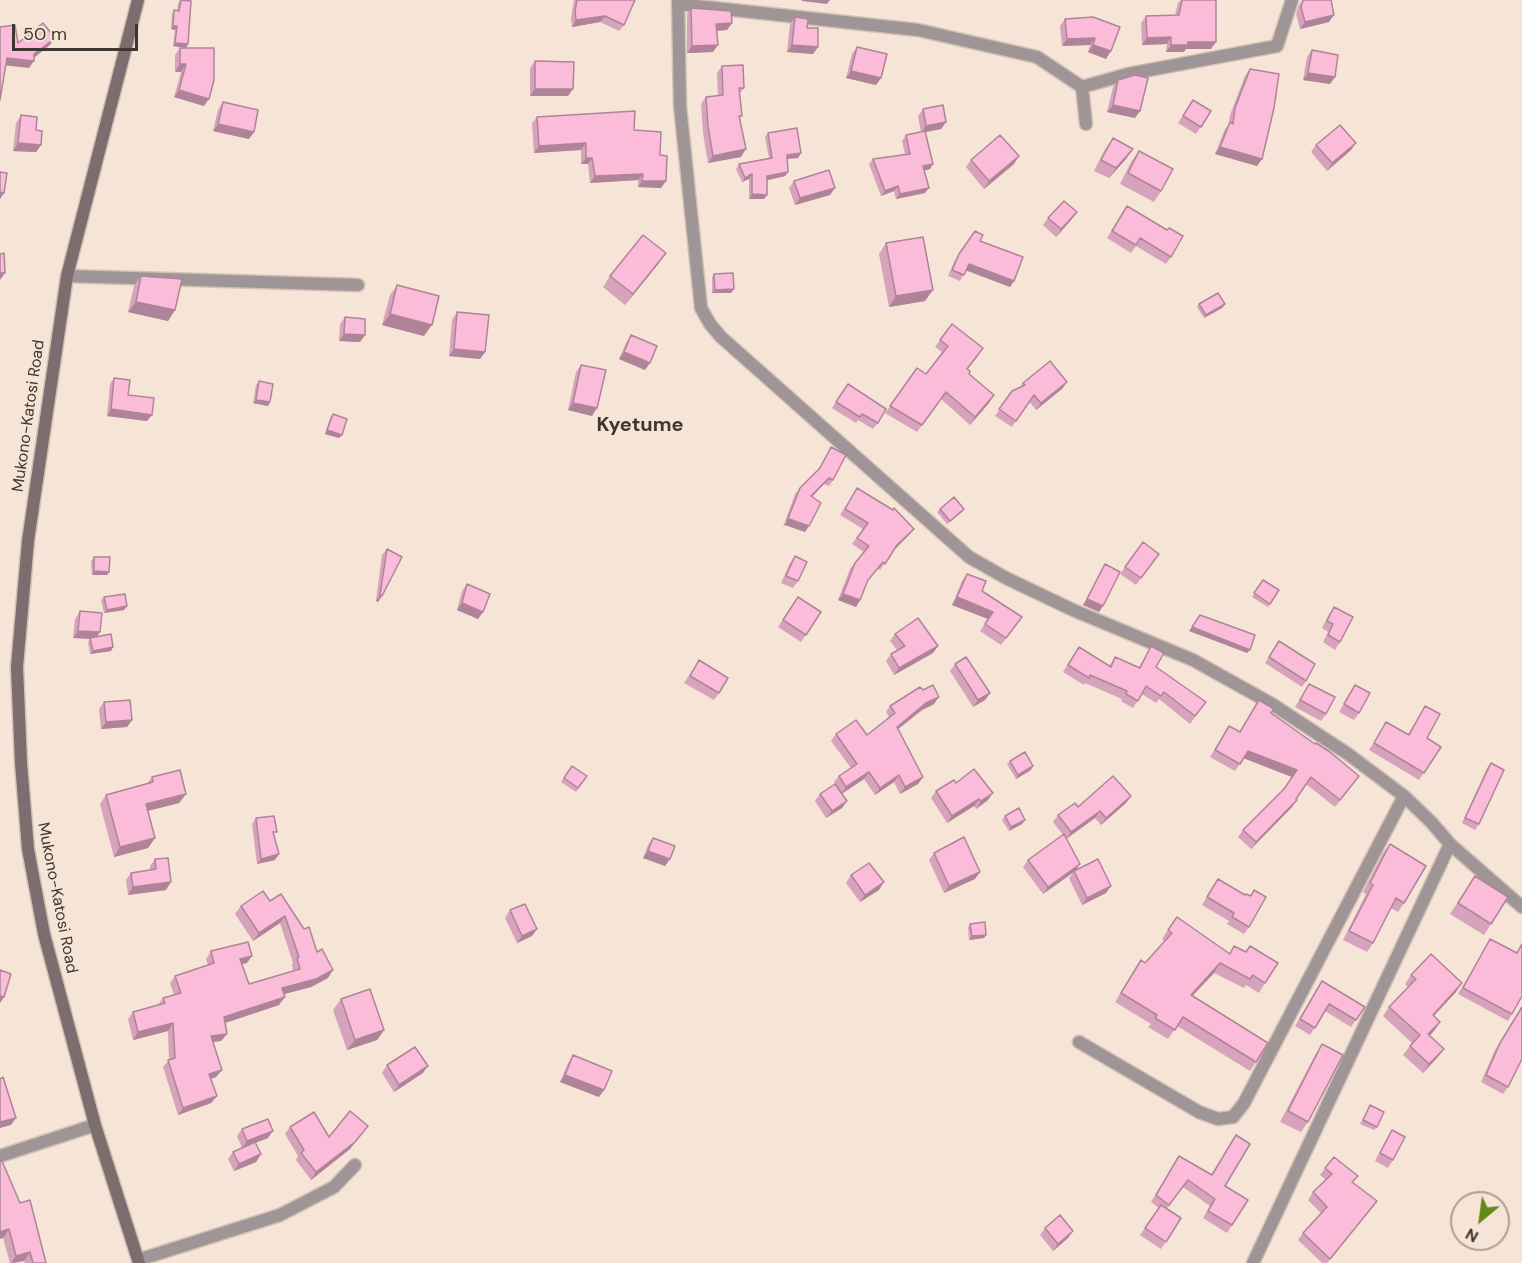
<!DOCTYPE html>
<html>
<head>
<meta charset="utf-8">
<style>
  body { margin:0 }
  #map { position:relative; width:1522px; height:1263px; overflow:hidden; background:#f6e4d6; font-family:"DM Sans",sans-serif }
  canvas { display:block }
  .north { position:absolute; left:1450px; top:1191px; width:60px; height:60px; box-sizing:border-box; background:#f6e4d6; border:2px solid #ac9e94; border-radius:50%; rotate:209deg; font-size:16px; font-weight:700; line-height:24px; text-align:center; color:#3d3631 }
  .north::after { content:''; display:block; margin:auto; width:21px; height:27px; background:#608915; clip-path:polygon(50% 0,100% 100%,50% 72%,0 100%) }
  .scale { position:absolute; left:12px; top:24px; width:126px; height:27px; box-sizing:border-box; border:3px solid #3d3631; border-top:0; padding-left:8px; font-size:18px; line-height:21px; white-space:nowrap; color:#3d3631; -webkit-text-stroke:4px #f6e4d6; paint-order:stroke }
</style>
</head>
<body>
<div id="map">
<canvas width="1522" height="1263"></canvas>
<div class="north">N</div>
<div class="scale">50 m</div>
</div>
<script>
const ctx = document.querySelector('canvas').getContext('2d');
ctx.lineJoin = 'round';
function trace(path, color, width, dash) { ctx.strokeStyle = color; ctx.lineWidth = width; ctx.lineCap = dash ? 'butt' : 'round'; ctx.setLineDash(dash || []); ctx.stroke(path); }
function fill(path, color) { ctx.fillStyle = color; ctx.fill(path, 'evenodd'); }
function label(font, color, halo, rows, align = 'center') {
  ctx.font = font + ' "DM Sans",sans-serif'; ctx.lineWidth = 4.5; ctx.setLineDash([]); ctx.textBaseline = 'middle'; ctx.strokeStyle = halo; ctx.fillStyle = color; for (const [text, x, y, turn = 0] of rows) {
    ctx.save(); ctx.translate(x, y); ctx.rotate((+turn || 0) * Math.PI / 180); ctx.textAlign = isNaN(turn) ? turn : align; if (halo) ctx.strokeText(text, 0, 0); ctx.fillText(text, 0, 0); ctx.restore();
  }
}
const street = new Path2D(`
  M678,0L680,106L701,308L710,324L721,337L969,557L1006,578L1073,610L1193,660L1272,704L1348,754L1404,796L1432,823L1450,844L1522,907
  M678,4L918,30L1037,57L1082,87L1086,124
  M1082,87L1128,74L1277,46L1292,0
  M67,276L358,285
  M1079,1042L1199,1112L1218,1119L1233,1117L1244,1103L1404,796
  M0,1156L95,1125
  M138,1260L280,1215L334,1187L355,1165
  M1253,1263L1450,844`);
const secondary = new Path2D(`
  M138,0L67,276L28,541L17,667L21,763L28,849L44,934L95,1125L139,1263`);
trace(street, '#d1c1b5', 15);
trace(secondary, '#d1c1b5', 15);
trace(street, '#9f9596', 12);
trace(secondary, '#7c6d6f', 12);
fill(new Path2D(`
  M180,0L188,44L186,48L173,46L175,30L171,29L172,14L174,10L177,11L178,4Z
  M574,0H635L624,25L619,31L600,22L572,27L571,18Z
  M1181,0H1216L1211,49H1186L1184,52H1166L1167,44L1142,45L1141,23L1146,16L1175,15L1178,3Z
  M1303,0H1331L1329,22L1300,29L1296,14L1299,5Z
  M691,8L732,23L727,30L717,31L713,52L687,53V14Z
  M795,17L807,28L818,47L813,54L787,52L790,24Z
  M1093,17L1106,59L1088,52L1090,45L1062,46L1060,26L1065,19Z
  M857,47L881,78L876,85L846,78L852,54Z
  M180,48L204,106L174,97L181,72H175V55Z
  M1312,50L1335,77L1330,84L1303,80L1307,57Z
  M535,61L568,96H530V68Z
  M722,66L744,88L740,93L741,157L708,163L703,133L701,104L706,97L718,96L717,73Z
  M1250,69L1257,166L1215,154L1225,129L1229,124L1230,115L1245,76Z
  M1118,80L1135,118L1107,112L1113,87Z
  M1193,100L1211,111L1196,134L1178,123Z
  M223,102L254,132L249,139L213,131L218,110Z
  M923,109L946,122L941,129L925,132L930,169L924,170L925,193L896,199L894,191L881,196L869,164L873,159L905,154L902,141L906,135L921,132L918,116Z
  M21,115L36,130L41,145L36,152L13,151L16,123Z
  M537,117L634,130L660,155L666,181L661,188L638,187V180L590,183L588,164H581V150L534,153L532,123Z
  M768,133L801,153L798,158L787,159L788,172L785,176L767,180V195L764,199H749V179L742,182L736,169L739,164L769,158L765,137Z
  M1113,138L1126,159L1109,178L1094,171L1105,149Z
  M1316,145L1351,150L1327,171L1311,152Z
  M1139,151L1161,191L1154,202L1120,184L1131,162Z
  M971,160L1014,164L984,189L966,167Z
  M794,181L830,195L795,205L789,188Z
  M1127,206L1171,257L1166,264L1136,246L1131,253L1107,238Z
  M1048,218L1072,219L1056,237L1043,225Z
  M975,231L980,241L1014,281L1010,287L966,270L960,281L948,276L955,260Z
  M886,243L925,301L889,307L879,254Z
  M658,264L625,305L603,287L610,276Z
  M714,274L731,293H712V277Z
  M141,276L175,310L168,321L128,312L134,286Z
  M397,285L424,336L382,325L390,295Z
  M1199,304H1225L1222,308L1204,318L1197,307Z
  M457,312L485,352L480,359L449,356L452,320Z
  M345,317L365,335L360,342L339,341L340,324Z
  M631,335L645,370L619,359L626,343Z
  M940,340L978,356L968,369L969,374L989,403L970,425L941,399L917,432L885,413L917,368L926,374L942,352L935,347Z
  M581,365L592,416L568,410L576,372Z
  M114,378L128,395L147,421L107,416L110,384Z
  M259,381L268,406L253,403L256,385Z
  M1023,383L1063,388L1036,410L1029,401L1012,427L995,416L1012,391L1020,387Z
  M848,384L878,423L873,429L858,420L856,423L832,408Z
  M333,414L342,435L339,438L325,434L330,418Z
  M831,447L833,480L829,486L824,484L812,497L805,532L785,525L783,527L795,494L800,488L818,470Z
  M857,488L909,535L893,551L880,570L878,569L867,582L860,600L856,607L838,600L850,569L864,552L852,544L863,529L840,515Z
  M940,509H964L962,512L947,524L937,512Z
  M1143,542L1159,554L1136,585L1120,574Z
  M387,549L402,557L378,602L376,601L382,555Z
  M795,556L798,581L793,588L781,583L790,563Z
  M94,557L109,572L107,575H92L91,561Z
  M1105,564L1099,612L1083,605L1101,570Z
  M967,574L982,591L1022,617L1001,645L980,631L988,619L952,605L962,581Z
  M1263,580L1279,590L1268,607L1252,597Z
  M467,584L483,612L478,619L457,610L462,591Z
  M104,597L127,606L124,610L104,613L101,600Z
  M798,597L821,612L801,642L778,627Z
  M1334,607L1340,642L1335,650L1323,642L1328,632L1322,628L1329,614Z
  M80,611L100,632L97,637L113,647L111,651L90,654L88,642L90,639L73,638L75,619Z
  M895,634L938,646L933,653L894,675L886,661L891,654L897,650L890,641Z
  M1279,641L1306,681L1302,687L1265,663Z
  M1151,646L1156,667L1206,702L1190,724L1159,699L1156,703L1142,694L1133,708L1121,701L1122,699L1085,683L1084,685L1063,672L1079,647L1109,666L1115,657L1139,667Z
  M699,660L719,693L714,700L684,683Z
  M955,664L990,693L985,700L973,707L950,671Z
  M1309,684L1326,714L1321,721L1295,707Z
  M1355,685L1359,713L1354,720L1339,712Z
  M1259,700L1271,713L1359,776L1335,807L1306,784L1296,799L1292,807L1251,849L1238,837L1243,830L1284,790L1292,777L1244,758L1235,771L1210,757L1229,726L1240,732Z
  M104,702L132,720L127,727L101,729L99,709Z
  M934,704L922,710L898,729L923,777L918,784L900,794L894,782L875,795L864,779L842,794V808L826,818L815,801L820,794L835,784L834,782L839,776L851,768L831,741L836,734L867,735L889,717L886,712L890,706Z
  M1425,706L1427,738L1441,747L1419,780L1369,750L1386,722L1408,734Z
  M1010,761L1031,770L1016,779L1007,764Z
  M1491,763L1479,824L1475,830L1462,823L1487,768Z
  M572,766L587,776L576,792L561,782Z
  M152,777L186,794L179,803L148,811L155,838L148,848L114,857L100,804L106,795L147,784Z
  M956,783L988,800L976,809L974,806L947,823L931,798L936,791Z
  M1131,796L1126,803L1101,825L1095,818L1066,839L1080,864L1075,871L1106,893L1082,905L1069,878L1073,873L1043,894L1023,867L1028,860L1063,835L1053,822L1058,815L1078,807Z
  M1005,816L1025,820L1022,824L1009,831L1002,820Z
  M256,818L275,860L257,864L252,824Z
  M653,838L670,859L665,866L643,858L648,845Z
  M1390,844L1404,903L1398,912L1391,908L1373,943L1367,952L1343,940L1366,894L1363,892L1383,853Z
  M934,853L975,879L944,893L929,860Z
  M155,859L166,890L128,895L126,880L131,873L150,870V866Z
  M851,875L879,890L860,902L846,883Z
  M1475,876L1491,924L1484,935L1450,914Z
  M1218,879L1245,895L1250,896L1254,890L1249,927L1244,934L1227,924L1229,921L1202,905Z
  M281,894L317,952L328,978L311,987L284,994L279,1005L225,1023L227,1034L221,1041L213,1042L222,1070L216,1077L211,1079L217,1096L211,1103L178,1115L163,1067L169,1060L168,1031L133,1040L128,1019L133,1012L158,1005L163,998L174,995L170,983L175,976L208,965L206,959L211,951L247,963L242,964L249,984L293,971L292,965L293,963L280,923L253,941L235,914L241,906L270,901Z
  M510,910L537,929L532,936L517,943L505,918Z
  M1177,917L1229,954L1234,946L1245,952L1250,946L1265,983L1259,993L1246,985L1244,988L1214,973L1192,996L1256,1062L1250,1071L1177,1026L1168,1039L1148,1027L1151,1024L1115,1002L1141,960L1145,963L1165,941L1162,939Z
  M970,924L986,935L984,938L969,940L968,927Z
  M1490,939L1516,953L1522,943V996L1508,1021L1458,994Z
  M1411,975L1456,992L1434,1016L1440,1022L1429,1036L1444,1049L1437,1058L1423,1073L1403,1055L1412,1043L1383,1016L1389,1007L1408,987L1405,984Z
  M1322,981L1365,1007L1351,1027L1325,1011L1310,1035L1295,1026Z
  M341,999L384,1030L377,1040L347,1050L333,1010Z
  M1522,1007L1508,1087L1503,1094L1481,1082L1495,1050Z
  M1322,1044L1308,1122L1301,1132L1280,1122L1315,1055Z
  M573,1055L599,1097L560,1082L568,1063Z
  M387,1065L423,1073L394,1092L382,1073Z
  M1370,1105L1377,1127L1374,1130L1360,1124Z
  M368,1126L350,1149L311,1180L296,1160L298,1156L285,1134L290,1127L329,1137Z
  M242,1129L268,1138L255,1143L261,1154L256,1162L234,1171L228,1159L233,1152L242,1148L237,1136Z
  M1392,1130L1393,1160L1388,1168L1375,1161L1387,1138Z
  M1236,1135L1225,1186L1232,1225L1227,1233L1203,1218L1210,1206L1183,1187L1167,1209L1181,1218L1161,1249L1140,1235L1159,1208L1151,1202L1179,1156L1211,1175Z
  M0,1161L46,1263H25L24,1261L15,1263H10L3,1238Z
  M1325,1168L1353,1183L1377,1201L1327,1263H1322L1298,1240L1303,1233L1322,1214L1308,1200L1313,1192L1326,1180L1320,1175Z
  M1045,1228L1068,1238L1053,1251L1040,1235Z`), '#d7a2bb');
fill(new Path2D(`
  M802,0H830L827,4L802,1Z
  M1334,15L1329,22L1300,29L1305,22Z
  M605,16L600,22L572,27L576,20Z
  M732,23L727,30L712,31L716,24Z
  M173,26H177L175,30L171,29Z
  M1171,37L1167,44L1142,45L1147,38Z
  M55,38L50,45L30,61H34L29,68L2,65L7,58L34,54Z
  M1095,38L1090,45L1062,46L1067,39Z
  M1188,42H1216L1211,49H1186L1184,52H1166L1171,45Z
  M175,43L188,44L186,48L173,46Z
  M718,45L713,52L687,53L692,46Z
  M792,45L818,47L813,54L787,52Z
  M1093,45L1111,51L1106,59L1088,52Z
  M180,64H186L181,72H175Z
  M851,71L881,78L876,85L846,78Z
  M1308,73L1335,77L1330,84L1303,80Z
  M535,89H573L568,96H530Z
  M179,90L209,99L204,106L174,97Z
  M1113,105L1140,111L1135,118L1107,112Z
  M946,122L941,129L921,133L926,126Z
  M218,124L254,132L249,139L213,131Z
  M18,143L41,145L36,152L13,151Z
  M586,143L581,150L534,153L539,146Z
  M1356,143L1351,150L1327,171L1332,163Z
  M1220,147L1262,159L1257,166L1215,154Z
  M746,149L741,157L708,163L713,156Z
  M1133,149L1126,159L1109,178L1116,168Z
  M801,153L798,158L784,159L787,155Z
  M1019,156L1014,164L984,189L989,181Z
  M586,158H592L588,164H581Z
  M933,164L930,169L920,172L923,166Z
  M788,172L785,176L764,181L767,176Z
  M643,174L638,180L590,183L595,176Z
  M752,174L749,179L742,182L745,178Z
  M642,181H666L661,188L638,187Z
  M898,186L894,191L881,196L885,191Z
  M835,188L830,195L795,205L800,198Z
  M929,188L925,193L896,199L900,194Z
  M0,192L4,193L0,199Z
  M752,194L767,195L764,199H749Z
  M1077,212L1072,219L1056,237L1061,229Z
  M666,253L658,264L625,305L633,294Z
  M969,264L1014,281L1010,287L965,270Z
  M0,273H5L0,280Z
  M734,289L731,293H712L715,290Z
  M933,290L925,301L889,307L896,296Z
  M136,302L175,310L168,321L128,312Z
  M1225,304L1222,308L1204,318L1206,315Z
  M390,314L432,325L424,336L382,325Z
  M344,334L365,335L360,342L339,341Z
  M454,349L485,352L480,359L449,356Z
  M624,352L650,363L645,370L619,359Z
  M1067,382L1063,388L1036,410L1041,403Z
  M994,395L989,403L970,425L975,417Z
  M256,400L270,402L268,406L253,403Z
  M573,403L597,408L592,416L568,410Z
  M111,409L152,415L147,421L107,416Z
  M327,430L342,435L339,438L325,434Z
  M829,478L824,484L807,502L811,496Z
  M964,509L962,512L947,524L950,521Z
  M789,519L809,526L805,532L785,525L783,527Z
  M914,529L909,535L892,552L897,545Z
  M94,571L109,572L107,575H92Z
  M843,594L860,600L856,607L838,600Z
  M380,595L382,596L378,602L376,601Z
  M957,597L993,612L988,619L952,605Z
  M1087,599L1103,606L1099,612L1083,605Z
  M462,603L483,612L478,619L457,610Z
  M127,606L124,610L104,613L107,610Z
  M1192,627L1250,650L1247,653L1189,631Z
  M78,631L100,632L95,639L73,638Z
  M938,646L933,653L894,675L899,668Z
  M113,647L111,651L90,654L93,651Z
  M990,693L985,700L973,707L978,700Z
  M939,697L934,704L922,710L892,734L897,727L926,703Z
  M132,720L127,727L101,729L106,722Z
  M1248,751L1297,770L1292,777L1243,758Z
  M1033,766L1031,770L1016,779L1018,775Z
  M869,772L864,779L841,794L846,787Z
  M899,775L894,782L875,795L880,788Z
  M923,777L918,784L900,794L905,787Z
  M993,793L988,800L976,809L981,801Z
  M186,794L179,803L139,813L146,804Z
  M1131,796L1126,803L1101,825L1106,818Z
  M979,799L974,806L947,823L952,816Z
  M1297,800L1292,807L1251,849L1256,842Z
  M847,801L842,808L826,818L832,811Z
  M1100,811L1095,818L1066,839L1071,832Z
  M1025,820L1022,824L1009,831L1011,827Z
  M155,838L148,848L114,857L120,847Z
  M648,851L670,859L665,866L643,858Z
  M279,854L275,860L257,864L261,859Z
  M1080,864L1075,871L1043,894L1048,887Z
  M980,872L975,879L944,893L949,886Z
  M171,882L166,890L128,895L133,887Z
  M884,882L879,890L860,902L865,895Z
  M1111,886L1106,893L1082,905L1087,898Z
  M285,916L280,923L253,941L259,933Z
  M537,929L532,936L517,943L522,936Z
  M986,935L984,938L969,940L972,936Z
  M252,956L247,963L235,966L240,959Z
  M1220,963L1214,973L1184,1005L1191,995Z
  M333,970L328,978L311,987L277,996L282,988Z
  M1462,983L1456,992L1426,1024L1433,1015Z
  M0,996L4,997L0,1003Z
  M285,997L279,1005L219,1025L224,1017Z
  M1440,1022L1434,1031L1422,1044L1428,1034Z
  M173,1023L168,1031L133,1040L138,1032Z
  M384,1030L377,1040L347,1050L355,1040Z
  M227,1034L221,1041L206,1043L211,1036Z
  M1444,1049L1437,1058L1423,1073L1429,1064Z
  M428,1066L423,1073L394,1092L399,1085Z
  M222,1070L216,1077L204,1081L209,1074Z
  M565,1075L604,1090L599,1097L560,1082Z
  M217,1096L211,1103L178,1115L183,1108Z
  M16,1118L11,1125L0,1128V1122Z
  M368,1126L350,1149L311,1180L316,1172Z
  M273,1131L268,1138L242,1148L247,1141Z
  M261,1154L256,1162L234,1171L239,1164Z
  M1377,1201L1372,1208L1327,1263L1330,1259Z
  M9,1229L3,1238L0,1239V1232Z
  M1073,1231L1068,1238L1053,1251L1058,1244Z
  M30,1252L24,1261L11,1263L16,1256Z`), '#af8498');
const building = new Path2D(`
  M181,0L191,1L188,44L175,43L177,26H173L174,10L179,11Z
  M577,0H635L624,25L605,16L576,20L575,11Z
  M1182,0H1216V42H1188V45H1171V37L1147,38L1146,16L1179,15Z
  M1303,0H1331L1334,15L1305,22L1301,7Z
  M691,8L731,11L732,23L716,24L718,45L692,46Z
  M795,17L808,19L807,28H818V47L792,45Z
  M1093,17L1120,27L1111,51L1093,45L1095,38L1067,39L1065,19Z
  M43,23L55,38L34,54V61L7,58L0,100V27L15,25L18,43Z
  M857,47L887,54L881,78L851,71Z
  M180,48H214V80L209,99L179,90L186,64H180Z
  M1312,50L1338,55L1335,77L1308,73Z
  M535,61L574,62L573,89H535Z
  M743,65L744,88H739L742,116H739L746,149L713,156L708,126L706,97L723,95L722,66Z
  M1250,69L1279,74L1274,108L1262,159L1220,147L1230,122L1233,124L1235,108Z
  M1135,75L1148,78L1140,111L1113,105L1118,80Z
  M1193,100L1211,111L1201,127L1183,116Z
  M223,102L258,110L254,132L218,124Z
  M943,105L946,122L926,126L923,109Z
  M635,111L634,130L661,132L660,155L667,156L666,181H642L643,174L595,176L592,158H586V143L539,146L537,117Z
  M21,115L37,117L36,130L42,131L41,145L18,143Z
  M1340,125L1356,143L1332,163L1316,145Z
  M797,128L801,153L787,155L788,172L767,176V195L752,194V174L745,178L739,164L772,158L768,133Z
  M925,131L933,164L923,166L929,188L900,194L898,186L885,191L873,159L910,154L906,135Z
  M1000,135L1019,156L989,181L971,160Z
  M1113,138L1133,149L1116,168L1101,160Z
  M1139,151L1173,169L1161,191L1128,173Z
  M829,170L835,188L800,198L794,181Z
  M0,172L7,173L4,193L0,192Z
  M1064,201L1077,212L1061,229L1048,218Z
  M1127,206L1167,230L1169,228L1183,236L1171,257L1140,238L1136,245L1112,231Z
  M975,231L983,235L980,241L1023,257L1014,281L969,264L964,275L952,270L959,254Z
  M643,235L666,253L633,294L610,276Z
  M923,237L933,290L896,296L886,243Z
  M4,253L5,273H0V254Z
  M733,273L734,289L715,290L714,274Z
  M141,276L182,279L175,310L136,302Z
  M397,285L439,296L432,325L390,314Z
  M1218,293L1225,304L1206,315L1199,304Z
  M457,312L489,315L485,352L454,349Z
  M345,317L365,319V335L344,334Z
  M952,324L983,348L967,369L970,371L969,374L994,395L975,417L946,392L922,425L890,406L917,368L926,374L948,346L940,340Z
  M631,335L657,346L650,363L624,352Z
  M1050,361L1067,382L1041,403L1034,395L1016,421L999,409L1012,391L1025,385L1023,383Z
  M581,365L606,370L597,408L573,403Z
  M114,378L130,380L128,395L154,398L152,415L111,409Z
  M259,381L273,384L270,402L256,400Z
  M848,384L886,409L878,423L862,414L860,417L836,402Z
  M333,414L347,419L342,435L327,430Z
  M831,447L846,455L833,480L829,478L811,496L821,503L809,526L789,519L787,521L800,488L820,468Z
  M857,488L893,510L894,508L914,529L897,545L885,564L883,562L868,580L860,600L843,594L855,563L869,546L857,538L868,523L845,509Z
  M954,497L964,509L950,521L940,509Z
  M1143,542L1159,554L1141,578L1125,567Z
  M387,549L402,557L382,596L380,595Z
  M795,556L807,562L798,581L786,576Z
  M94,557H110L109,572L94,571Z
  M1105,564L1120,572L1103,606L1087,599Z
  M967,574L986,581L982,591L1022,617L1006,638L985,624L993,612L957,597Z
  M1263,580L1279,590L1270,604L1254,593Z
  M467,584L490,594L483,612L462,603Z
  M125,594L127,606L107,610L104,597Z
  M798,597L821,612L806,635L783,620Z
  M1334,607L1353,617L1340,642L1328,635L1333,624L1327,621Z
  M80,611L102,613L100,632L78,631Z
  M1200,615L1255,635L1250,650L1192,627Z
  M918,618L938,646L899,668L891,654L905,646L895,634Z
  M111,634L113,647L93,651L90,638Z
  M1279,641L1315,664L1306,681L1269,657Z
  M1151,646L1164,653L1156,667L1206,702L1195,716L1164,692L1161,696L1146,686L1138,701L1126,694L1127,691L1090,675L1089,678L1068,665L1079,647L1111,667L1115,657L1140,668Z
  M966,657L990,693L978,700L955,664Z
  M699,660L728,678L719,693L690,676Z
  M1309,684L1335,697L1326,714L1300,700Z
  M933,685L939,697L926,703L897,727L923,777L905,787L899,775L880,788L869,772L846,787L839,776L857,764L836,734L856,720L867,735L895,713L890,706L920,687L923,690Z
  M1355,685L1370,693L1359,713L1344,704Z
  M130,700L132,720L106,722L104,702Z
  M1259,700L1274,709L1271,713L1315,744L1316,743L1330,752L1359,776L1340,800L1311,777L1296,799L1297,800L1256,842L1243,830L1284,789L1297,770L1248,751L1240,764L1215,750L1229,726L1240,732Z
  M1425,706L1440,714L1427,738L1441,747L1424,773L1374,743L1386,722L1409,735Z
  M1025,752L1033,766L1018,775L1010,761Z
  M1491,763L1504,770L1479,824L1465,818Z
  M572,766L587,776L578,788L564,778Z
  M974,769L993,793L981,801L979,799L952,816L936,791L954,780L956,783Z
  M180,770L186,794L146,804L155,838L120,847L106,795L153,782L152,777Z
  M1113,776L1131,796L1106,818L1100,811L1071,832L1058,815L1075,803L1078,807Z
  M835,784L847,801L832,811L820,794Z
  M1019,808L1025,820L1011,827L1005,816Z
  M274,816L277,832H273L279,854L261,859L256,818Z
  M1064,834L1080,864L1048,887L1028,860Z
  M964,837L980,872L949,886L934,853Z
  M653,838L675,846L670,859L648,851Z
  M1390,844L1426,866L1404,903L1396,898L1373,943L1349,931L1373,885L1370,883Z
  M168,858L171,882L133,887L131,873L156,869L155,859Z
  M1098,859L1111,886L1087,898L1074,871Z
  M869,863L884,882L865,895L851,875Z
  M1475,876L1508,897L1491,924L1458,903Z
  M1218,879L1245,895L1246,894L1251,896L1254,890L1266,897L1249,927L1232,917L1234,913L1207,897Z
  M263,891L270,901L281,894L304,929L309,927L317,952L322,949L333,970L316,979L282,988L285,997L224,1017L227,1034L211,1036L222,1070L209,1074L217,1096L183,1108L168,1060L175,1058L173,1023L138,1032L133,1012L165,1003L163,998L181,993L175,976L214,963L211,951L248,942L252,956L240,959L249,984L300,969L297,958L299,957L285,916L259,933L241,906Z
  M525,904L537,929L522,936L510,910Z
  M1177,917L1230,954L1234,946L1246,952L1250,946L1278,963L1265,983L1253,975L1250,979L1220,963L1191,995L1268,1043L1256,1062L1183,1017L1175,1030L1155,1018L1157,1015L1121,993L1141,960L1145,963L1172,933L1168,930Z
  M985,922L986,935L972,936L970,924Z
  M1490,939L1517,953L1522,944V996L1512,1014L1463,988Z
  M1431,954L1462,983L1433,1015L1440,1022L1428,1034L1444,1049L1429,1064L1410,1046L1420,1035L1389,1007L1416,979L1411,975Z
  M0,970L11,974L4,997L0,996Z
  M1322,981L1365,1007L1356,1020L1329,1004L1315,1028L1300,1019Z
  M370,989L384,1030L355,1040L341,999Z
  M1522,1007V1059L1508,1087L1486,1075L1500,1043Z
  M1322,1044L1343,1055L1308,1122L1288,1111Z
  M415,1047L428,1066L399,1085L387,1065Z
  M573,1055L612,1071L604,1090L565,1075Z
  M3,1077L16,1118L0,1122V1079Z
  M1370,1105L1384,1112L1377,1127L1363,1120Z
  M350,1111L368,1126L355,1142L316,1172L301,1153L304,1150L290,1127L314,1112L329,1137Z
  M268,1119L273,1131L247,1141L242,1129Z
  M1392,1130L1405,1137L1393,1160L1380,1153Z
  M1236,1135L1250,1144L1225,1186L1248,1200L1232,1225L1208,1211L1215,1199L1188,1180L1169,1205L1156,1195L1179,1156L1212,1175Z
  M255,1142L261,1154L239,1164L233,1152Z
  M1334,1157L1358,1176L1352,1182L1377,1201L1330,1259L1303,1233L1327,1207L1313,1192L1332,1174L1325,1168Z
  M0,1161H2L20,1203L30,1200L46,1263H33L30,1252L16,1256L9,1229L0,1232Z
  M1161,1205L1181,1218L1166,1242L1145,1228Z
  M1060,1215L1073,1231L1058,1244L1045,1228Z`);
fill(building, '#fabcd9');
trace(building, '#af8498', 1.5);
label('16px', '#3d3631', '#f6e4d6', [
  ["Mukono-Katosi Road",29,416,-82],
  ["Mukono-Katosi Road",57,898,79]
]);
label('bold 20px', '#3d3631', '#f6e4d6', [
  ["Kyetume",640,426]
]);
</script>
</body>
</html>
